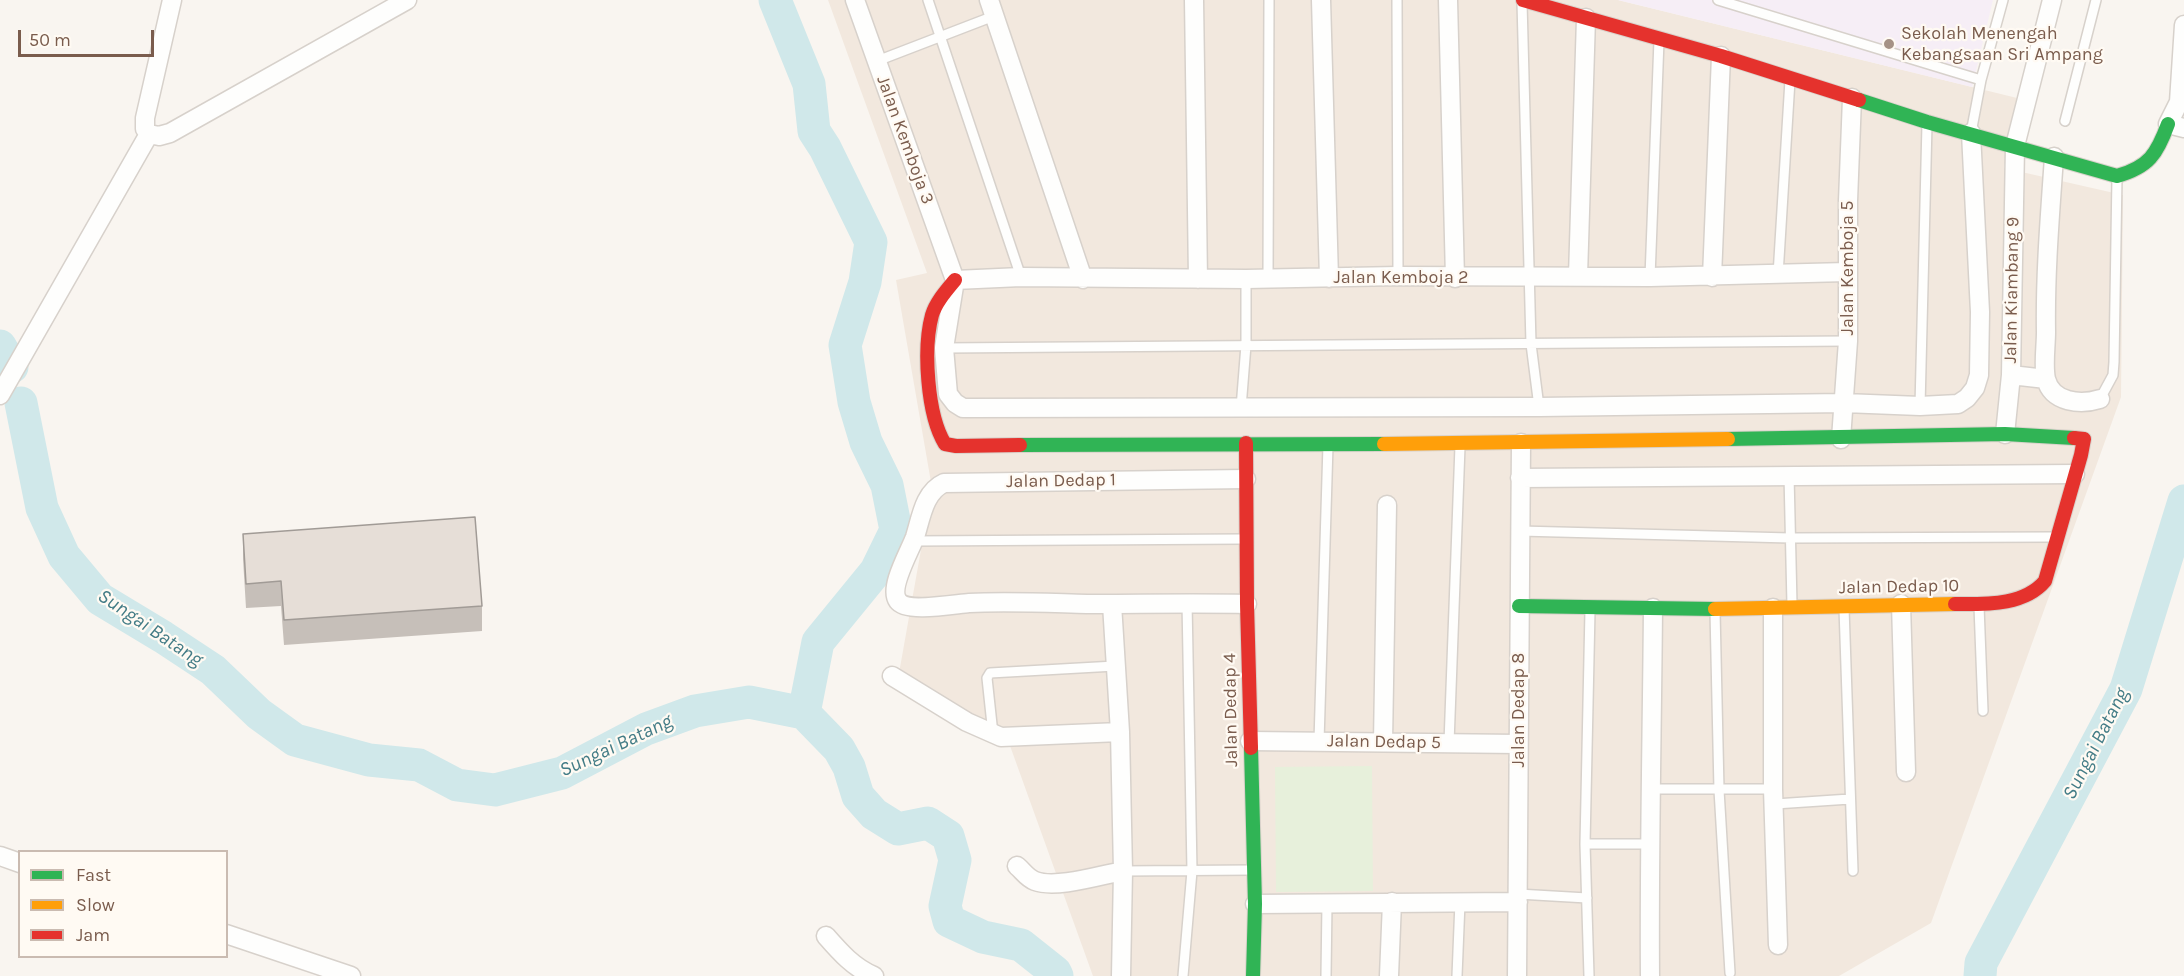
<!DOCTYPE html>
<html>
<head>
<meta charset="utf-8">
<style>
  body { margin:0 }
  #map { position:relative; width:2184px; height:976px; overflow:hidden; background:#f9f5f0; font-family:Karla,sans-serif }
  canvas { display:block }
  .legend { position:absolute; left:18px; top:850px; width:210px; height:108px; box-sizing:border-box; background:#fffaf3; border:2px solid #cabbb1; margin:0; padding:8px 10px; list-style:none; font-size:18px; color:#7a5c4d }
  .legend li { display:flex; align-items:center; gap:12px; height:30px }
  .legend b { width:30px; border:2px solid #cabbb1 }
  .scale { position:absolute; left:18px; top:30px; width:136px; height:27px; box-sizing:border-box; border:3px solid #7a5c4d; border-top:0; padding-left:8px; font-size:18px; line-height:21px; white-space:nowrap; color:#7a5c4d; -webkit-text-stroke:4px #fffaf3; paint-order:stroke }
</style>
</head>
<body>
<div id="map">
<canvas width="2184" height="976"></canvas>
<ul class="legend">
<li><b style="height:8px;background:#30b455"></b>Fast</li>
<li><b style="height:8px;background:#ff9f0a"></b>Slow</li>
<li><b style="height:8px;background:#e5322d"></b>Jam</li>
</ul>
<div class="scale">50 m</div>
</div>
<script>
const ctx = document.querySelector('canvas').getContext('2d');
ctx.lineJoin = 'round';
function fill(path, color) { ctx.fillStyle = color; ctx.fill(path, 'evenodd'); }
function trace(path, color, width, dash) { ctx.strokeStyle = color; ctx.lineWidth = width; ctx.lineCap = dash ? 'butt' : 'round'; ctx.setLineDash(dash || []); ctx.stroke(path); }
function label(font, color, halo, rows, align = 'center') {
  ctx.font = font + ' Karla,sans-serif'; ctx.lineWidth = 4.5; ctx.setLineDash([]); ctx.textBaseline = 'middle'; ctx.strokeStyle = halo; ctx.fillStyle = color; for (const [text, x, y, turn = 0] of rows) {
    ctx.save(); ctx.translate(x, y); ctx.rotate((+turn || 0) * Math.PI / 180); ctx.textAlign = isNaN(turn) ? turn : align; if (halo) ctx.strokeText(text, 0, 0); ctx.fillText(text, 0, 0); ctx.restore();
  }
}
fill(new Path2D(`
  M828,0H1618L2017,98L2004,168L2123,195L2121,397L1931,923L1839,976H1093L1009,743L896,690L932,488L896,280L927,273Z`), '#f2e8de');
fill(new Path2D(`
  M1618,0H1993L1972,87Z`), '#f6eef6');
fill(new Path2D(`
  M1372,766L1373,891L1276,892L1275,767Z`), '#e7f0db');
trace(new Path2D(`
  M775,0L809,84L814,131L825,148L871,242L865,282L845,345L854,402L866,442L887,485L896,530L876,571L818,642L804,713
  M0,346L12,367
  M21,403L42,508L64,556L100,599L163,637L213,670L259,714L295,740L369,760L419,765L457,785L495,790L562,773L646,729L695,711L749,702L804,713L839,749L849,767L858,796L874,814L898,829L928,823L948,836L955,860L945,906L949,921L983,937L1021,945L1055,972L1057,976
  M1980,976L1981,963L2126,689L2184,501`), '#d0e8ea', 33);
const lane = new Path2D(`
  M928,0L1021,277
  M1397,0L1398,276
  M1718,0L1981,80
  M1522,2L1531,344L1539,407
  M877,61L994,16
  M2065,121L2096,0
  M1971,133L1981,80L2003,0
  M1778,275L1790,80
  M1650,277L1659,40
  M1268,278L1269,0
  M944,348L1848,341
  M2100,399L2113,375L2114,362L2117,176
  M1920,406L1927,124
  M1241,408L1246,345V279
  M1789,475L1792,605
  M1520,531L1790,538L2053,537
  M914,541L1244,539
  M1979,606L1983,711
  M1844,608L1853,871
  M1715,611L1719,790L1730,973
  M993,734L987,678L990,673L1115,666
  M1319,741L1328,445
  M1449,743L1460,446
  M1652,789H1773
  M1775,804L1850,799
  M1585,844H1649
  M1123,871L1253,870
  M1518,894L1587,898
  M1183,976L1192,871L1187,602
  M1326,976L1327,903
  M1457,976L1460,902
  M1589,976L1585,844L1590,610`);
const street = new Path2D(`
  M172,0L145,118V129L149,134L159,136L170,133L407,0
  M855,0L955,280L944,348L948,394L955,403L963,408L1539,407L1844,403L1920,406L1958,404L1967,398L1975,388L1979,375L1980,312L1971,133
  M989,0L1083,279
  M1194,0L1198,279
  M1321,0L1329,278
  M1448,0L1455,278
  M2184,25L2179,102L2168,124L2184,128
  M2054,157C2050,215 2045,274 2046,332C2046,347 2043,365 2046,379C2052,403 2081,405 2100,399
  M1578,276L1586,18
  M1712,277L1721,56
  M955,280L1021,277L1246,279L1398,276L1650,277L1847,272
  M2011,375L2046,379
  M0,395L149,134
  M2005,434L2011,375L2015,146L2052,0
  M1841,439L1848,341V201L1852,98
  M1520,478L2075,474
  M1246,479L944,483C924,492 921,518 915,537C910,551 888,588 898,601C906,613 955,604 969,603C1008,601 1048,603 1087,604C1141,604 1194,603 1247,604
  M1112,604L1120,732L1123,871L1121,976
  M1901,604L1906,772
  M1773,608V789L1778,945
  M892,676L967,722L1001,737L1120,732
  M1250,741L1518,744
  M1383,742L1387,505
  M0,856L20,863
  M1017,866C1023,871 1027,878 1035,881C1056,889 1101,875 1123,871
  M1255,904L1518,902
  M226,934L351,976
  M826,936C840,952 854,968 874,976
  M1389,976L1392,902
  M1517,976L1521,443
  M1650,976C1649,853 1652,731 1653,608`);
const fast = new Path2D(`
  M1859,100L1927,122L2117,176C2149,167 2157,154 2168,124
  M1728,439L2005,434L2074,438
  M1020,445L1384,444
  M1519,606L1715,609
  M1251,748L1255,904L1253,976`);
const slow = new Path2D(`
  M1384,444L1728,439
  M1715,609L1955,604`);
const jam = new Path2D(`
  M1523,0L1721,56L1859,100
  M955,280C946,291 936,302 932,315C923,348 927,415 945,444L956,446L1020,445
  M1246,443L1247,604L1251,748
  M1955,604C1985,604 2024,606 2045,581L2081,455L2084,439L2074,438`);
trace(lane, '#d7d1cb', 12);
trace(street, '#d7d1cb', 21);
trace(fast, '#d9d2cb', 16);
trace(slow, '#d9d2cb', 16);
trace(jam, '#d9d2cb', 16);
trace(lane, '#fefefd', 9);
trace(street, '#fefefd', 18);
trace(fast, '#30b455', 14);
trace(slow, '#ff9f0a', 14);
trace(jam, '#e5322d', 14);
fill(new Path2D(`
  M243,534L482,606V631L284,645L281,606L246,608L243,559Z`), '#c6bfb9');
const building = new Path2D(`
  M475,517L482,606L284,620L281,581L246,584L243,534Z`);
fill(building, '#e6ded7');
trace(building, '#a19b96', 1.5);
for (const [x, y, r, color] of [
  [1889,44,6,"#a69286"]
]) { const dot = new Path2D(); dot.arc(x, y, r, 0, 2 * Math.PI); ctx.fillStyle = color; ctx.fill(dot); trace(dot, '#fffaf3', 2); }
label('18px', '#7a5c4d', '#fffaf3', [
  ["Sekolah Menengah",1901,34],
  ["Kebangsaan Sri Ampang",1901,55]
], 'left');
label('18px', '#7a5c4d', '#fffaf3', [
  ["Jalan Kemboja 3",905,140,70],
  ["Jalan Kemboja 5",1848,268,-90],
  ["Jalan Kemboja 2",1401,278],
  ["Jalan Kiambang 9",2012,290,-89],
  ["Jalan Dedap 1",1061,481,-1],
  ["Jalan Dedap 10",1899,587,-1],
  ["Jalan Dedap 4",1231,710,-91],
  ["Jalan Dedap 8",1519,710,-90],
  ["Jalan Dedap 5",1384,742,1]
]);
label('italic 20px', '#437c86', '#fffaf3', [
  ["Sungai Batang",150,628,34],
  ["Sungai Batang",2096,744,-63],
  ["Sungai Batang",616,746,-25]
]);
</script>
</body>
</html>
